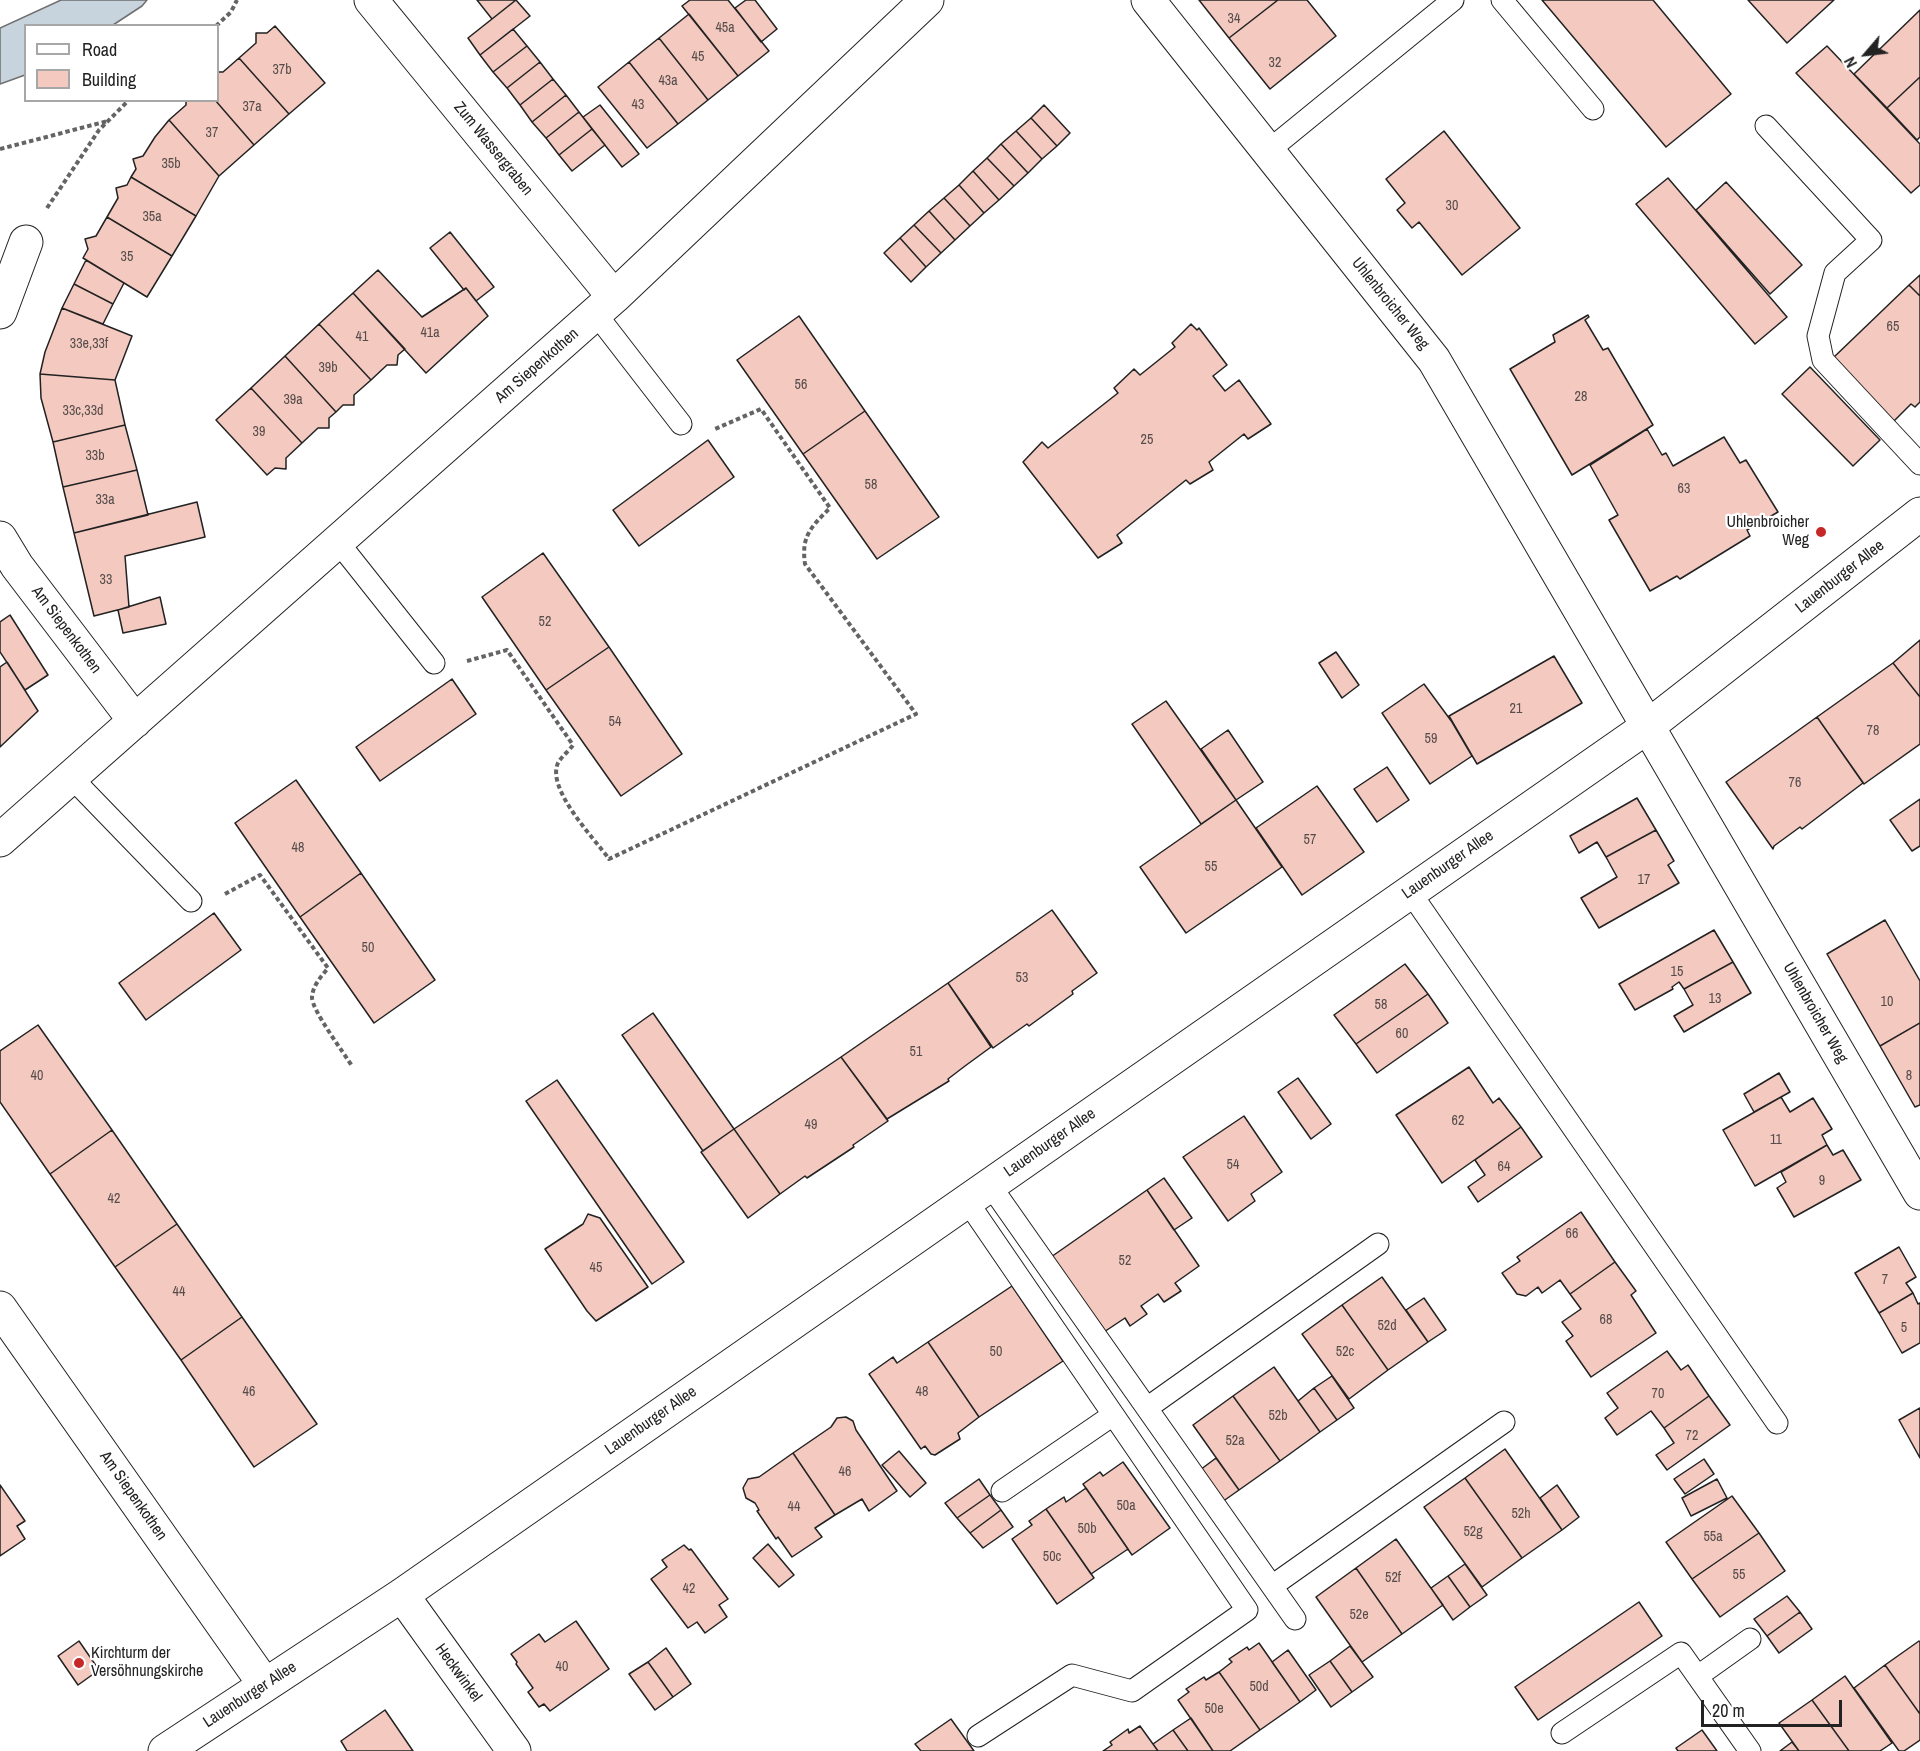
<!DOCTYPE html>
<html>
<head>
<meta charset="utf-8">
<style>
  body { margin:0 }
  #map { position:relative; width:1920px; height:1751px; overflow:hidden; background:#fff; font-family:"Archivo Narrow",sans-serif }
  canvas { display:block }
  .legend { position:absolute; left:24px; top:24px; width:195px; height:78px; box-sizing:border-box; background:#fff; border:2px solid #a7a7a7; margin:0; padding:8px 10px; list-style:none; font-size:18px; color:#222 }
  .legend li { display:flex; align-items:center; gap:12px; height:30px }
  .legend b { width:30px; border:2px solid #a7a7a7 }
  .north { position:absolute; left:1836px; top:24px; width:60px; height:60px; -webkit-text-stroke:4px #fff; paint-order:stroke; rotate:242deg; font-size:16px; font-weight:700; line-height:24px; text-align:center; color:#222 }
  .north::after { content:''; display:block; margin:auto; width:21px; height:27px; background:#222; clip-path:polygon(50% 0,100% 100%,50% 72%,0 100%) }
  .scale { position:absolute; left:1701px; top:1700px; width:141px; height:27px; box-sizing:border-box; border:3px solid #222; border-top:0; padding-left:8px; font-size:18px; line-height:21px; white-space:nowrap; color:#222; -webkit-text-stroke:4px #fff; paint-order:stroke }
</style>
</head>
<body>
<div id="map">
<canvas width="1920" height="1751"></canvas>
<ul class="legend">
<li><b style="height:8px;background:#fff"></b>Road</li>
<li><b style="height:16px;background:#f3c9c0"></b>Building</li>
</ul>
<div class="north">N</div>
<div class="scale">20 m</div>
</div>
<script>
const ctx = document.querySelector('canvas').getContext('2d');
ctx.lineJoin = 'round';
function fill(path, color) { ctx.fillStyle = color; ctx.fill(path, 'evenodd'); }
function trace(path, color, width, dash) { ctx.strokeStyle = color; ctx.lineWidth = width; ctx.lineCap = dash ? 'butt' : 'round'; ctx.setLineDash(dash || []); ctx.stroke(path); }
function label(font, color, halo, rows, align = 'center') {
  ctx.font = font + ' "Archivo Narrow",sans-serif'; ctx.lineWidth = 4.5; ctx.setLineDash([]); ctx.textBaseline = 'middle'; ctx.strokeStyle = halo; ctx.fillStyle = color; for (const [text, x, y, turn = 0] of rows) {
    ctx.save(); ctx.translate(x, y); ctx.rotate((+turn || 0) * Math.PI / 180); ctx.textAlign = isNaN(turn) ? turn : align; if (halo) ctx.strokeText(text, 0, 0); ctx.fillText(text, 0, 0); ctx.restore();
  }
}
const water = new Path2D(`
  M61,0H147L142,6L113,25L26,26L25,75L0,84V28Z`);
fill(water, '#c7d3dd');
trace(water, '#6f6f6f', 1.5);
const building = new Path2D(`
  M477,0H516L492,19Z
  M516,0L530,16L480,55L468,38Z
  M690,0H728L769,51L738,76L682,6Z
  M746,0H755L777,29L761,42L735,8Z
  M1199,0H1278L1229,38Z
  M1278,0H1307L1336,36L1270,89L1229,38Z
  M1542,0H1653L1731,94L1666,147Z
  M1748,0H1834L1787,43Z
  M1920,10V77L1887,108L1854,74Z
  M689,14L738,76L708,100L659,38Z
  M275,26L325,83L289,114L239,58L256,43V33H267Z
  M513,29L527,46L493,72L480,55Z
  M659,38L708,100L678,124L629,62Z
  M527,46L540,62L507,88L493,72Z
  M1827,46L1920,144V185L1911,193L1796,73Z
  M239,58L289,114L254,145L215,100H218V72H223Z
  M540,62L553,79L520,105L507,88Z
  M629,62L678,124L647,148L598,87Z
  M1920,77V137L1917,140L1887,108Z
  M553,79L566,95L532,122L520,105Z
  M566,95L579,112L546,138L532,122Z
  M186,100H215L254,145L219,176L169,120L186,105Z
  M600,105L639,154L622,167L583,117Z
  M1044,105L1070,133L1057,146L1031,118Z
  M579,112L592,129L559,155L546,138Z
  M1031,118L1057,146L1042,159L1016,131Z
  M169,120L219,176L196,216L131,177L136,169L133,159L143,156L155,137Z
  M592,129L605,145L572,171L559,155Z
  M1016,131L1042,159L1028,173L1001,144Z
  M1444,131L1520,228L1462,275L1419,222L1412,228L1397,210L1405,203L1386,179Z
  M1001,144L1028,173L1014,186L987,158Z
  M987,158L1014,186L999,200L973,171Z
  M973,171L999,200L984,213L959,185Z
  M131,177L196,216L172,256L107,217L118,198L116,188L127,185Z
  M1668,178L1787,317L1755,344L1636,204Z
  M1726,182L1802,265L1770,294L1696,210Z
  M959,185L984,213L970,226L944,198Z
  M944,198L970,226L955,240L929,211Z
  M929,211L955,240L941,253L914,225Z
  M107,217L172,256L147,297L83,258L88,249L85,239L96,236Z
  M914,225L941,253L926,267L900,238Z
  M450,232L494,287L476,301L466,288L464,290L430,248Z
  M900,238L926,267L911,282L884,253Z
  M86,260L124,283L113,304L74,284Z
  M378,270L422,317L466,288L488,316L426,373L353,293Z
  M1920,275V296L1909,285Z
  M74,284L113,304L103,324L62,308Z
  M1909,285L1920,296V402L1915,407L1911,404L1893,422L1833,358Z
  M353,293L405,349L398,355L397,365H387L371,380L319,324Z
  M62,308L132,336L115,380L40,374L45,352Z
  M1588,315L1589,317L1585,320L1603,350L1608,348L1653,425L1572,475L1510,369L1555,342L1553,335Z
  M799,316L865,411L803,454L737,360Z
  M319,324L371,380L354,395V405H343L336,412L285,356Z
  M1191,324L1197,330L1199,328L1227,365L1213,376L1225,391L1239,380L1271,424L1248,439L1244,434L1209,462L1213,470L1190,484L1186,480L1117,535L1122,543L1098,558L1023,462L1042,442L1048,448L1118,393L1114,388L1134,369L1140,375L1175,347L1172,343Z
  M285,356L336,412L329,418V428H318L302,443L251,388Z
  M1810,367L1880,440L1853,466L1782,394Z
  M40,374L115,380L125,425L53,442L41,398Z
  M251,388L302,443L286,458V469L275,468L267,475L216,420Z
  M865,411L939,517L877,559L803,454Z
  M125,425L137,470L63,487L53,442Z
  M1647,429L1662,455L1666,453L1673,466L1724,437L1740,463L1746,460L1778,512L1747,530L1750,536L1680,579L1677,576L1650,591L1609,520L1618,515L1590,465Z
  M708,440L734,477L639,546L613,510Z
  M137,470L148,515L74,533L63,487Z
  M197,502L205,537L125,556L129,607L94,616L74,533Z
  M543,553L609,647L546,690L482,597Z
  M160,597L166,624L123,633L118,610Z
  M10,615L48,675L25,690L0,652V622Z
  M1920,640V697L1893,663Z
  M609,647L682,754L621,796L546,690Z
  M1336,652L1359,685L1342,698L1319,663Z
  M1554,656L1582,703L1477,764L1449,716Z
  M7,662L38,711L0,747V667Z
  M1893,663L1920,697V744L1864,784L1817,717Z
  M452,679L476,714L380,781L356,747Z
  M1424,684L1452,722L1472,756L1430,784L1382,713Z
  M1166,701L1236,800L1201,824L1132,724Z
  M1817,717L1863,783L1802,829L1800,827L1774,846L1773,849L1726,782Z
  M1228,730L1263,782L1236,800L1201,749Z
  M1387,767L1409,800L1377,822L1354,789Z
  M296,780L361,873L300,917L235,823Z
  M1317,786L1364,852L1302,895L1256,828Z
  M1637,798L1656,830L1606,857L1597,842L1579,853L1570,836Z
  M1920,799V846L1912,851L1890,820Z
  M1236,800L1282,867L1186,933L1140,867Z
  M1656,830L1674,861L1668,865L1679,883L1599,928L1581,898L1617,877L1606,857Z
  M361,873L435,980L374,1023L300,917Z
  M1052,910L1097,973L1072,991L1073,994L1029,1026L1027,1024L993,1048L948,983Z
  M214,913L241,950L146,1020L119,983Z
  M1885,920L1920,981V1023L1880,1046L1827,954Z
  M1714,930L1733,962L1684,989L1679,982L1672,987L1673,989L1635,1010L1619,984Z
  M1733,962L1751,993L1684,1032L1674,1016L1693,1005L1684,989Z
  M1405,964L1428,994L1356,1044L1334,1015Z
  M948,983L991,1047L965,1066L948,1079L949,1081L887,1119L841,1057Z
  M1428,994L1448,1023L1377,1073L1356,1044Z
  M653,1013L734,1129L703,1151L622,1035Z
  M1920,1023V1105L1915,1107L1880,1046Z
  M38,1025L112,1130L50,1174L0,1102V1051Z
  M841,1057L888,1121L853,1145L854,1147L807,1178L805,1176L780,1194L734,1129Z
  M1469,1067L1493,1103L1499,1098L1521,1127L1442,1183L1396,1115Z
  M1779,1073L1790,1092L1754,1112L1744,1094Z
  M1298,1078L1331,1124L1311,1139L1278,1092Z
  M557,1080L684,1262L652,1284L526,1101Z
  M1781,1097L1790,1112L1813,1098L1832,1129L1822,1135L1827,1145L1755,1186L1723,1130Z
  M1244,1116L1282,1172L1251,1194L1255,1201L1228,1221L1183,1157Z
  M1521,1127L1542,1157L1478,1202L1468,1187L1485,1175L1475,1160Z
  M734,1129L780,1194L748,1218L701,1152Z
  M112,1130L177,1224L115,1267L50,1174Z
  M1827,1145L1833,1155L1843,1150L1861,1180L1794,1217L1777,1188L1786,1182L1781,1172Z
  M1164,1178L1192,1218L1174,1230L1147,1190Z
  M1147,1190L1199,1266L1175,1283L1181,1291L1164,1302L1158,1294L1141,1306L1147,1314L1130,1326L1125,1318L1104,1332L1051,1257Z
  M1581,1212L1615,1262L1570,1294L1560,1280L1542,1293L1538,1287L1526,1296L1517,1294L1502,1273L1520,1261L1517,1257Z
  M588,1214L600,1218L648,1287L596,1321L587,1311L545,1249L583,1224Z
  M177,1224L242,1317L181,1360L115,1267Z
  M1899,1247L1916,1277L1906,1283L1913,1293L1879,1313L1855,1273Z
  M1615,1262L1636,1291L1631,1295L1656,1333L1591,1377L1566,1341L1573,1336L1562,1322L1581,1309L1570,1294Z
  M1382,1277L1428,1342L1388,1370L1342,1305Z
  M1012,1286L1063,1361L979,1417L928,1342Z
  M1913,1293L1918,1304L1920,1303V1343L1902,1353L1879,1313Z
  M1424,1298L1446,1330L1428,1342L1406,1310Z
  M1342,1305L1388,1370L1349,1399L1302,1334Z
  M242,1317L317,1424L254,1467L181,1360Z
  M928,1342L979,1417L958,1433L960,1439L935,1455L931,1454L925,1446L921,1449L869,1374L893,1357L897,1363Z
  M1667,1351L1681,1370L1688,1365L1709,1396L1664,1428L1651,1411L1617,1435L1605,1418L1618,1408L1607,1393Z
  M1274,1367L1320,1432L1280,1461L1233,1396Z
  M1332,1376L1354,1408L1337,1420L1314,1388Z
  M1314,1388L1337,1420L1320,1432L1298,1401Z
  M1233,1396L1280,1461L1239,1490L1193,1425Z
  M1709,1396L1730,1425L1667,1470L1656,1455L1674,1443L1664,1428Z
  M1920,1408V1458L1899,1420Z
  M846,1417L853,1421L856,1430L897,1491L869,1511L862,1499L835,1515L793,1453L831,1427L837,1418Z
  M1505,1449L1562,1530L1522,1558L1465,1478Z
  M899,1451L926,1483L910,1497L882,1465Z
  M793,1453L835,1515L815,1528L822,1537L792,1557L778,1537L776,1539L757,1511L759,1510L755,1503L746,1498L743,1488L748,1479L759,1477Z
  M1216,1458L1239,1490L1222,1502L1200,1470Z
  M1704,1459L1714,1474L1685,1494L1674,1479Z
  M1123,1462L1170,1528L1132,1555L1083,1484L1100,1472L1103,1476Z
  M1465,1478L1522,1558L1482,1587L1424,1507Z
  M979,1479L990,1495L957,1518L945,1503Z
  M1717,1479L1727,1498L1691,1516L1682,1498Z
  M0,1485L25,1521L17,1526L25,1539L0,1556Z
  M1557,1485L1579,1517L1562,1530L1540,1498Z
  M1086,1488L1128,1549L1091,1574L1046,1509L1064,1497L1066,1502Z
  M990,1495L1001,1510L970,1533L957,1518Z
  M1732,1496L1759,1533L1692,1579L1666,1542Z
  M1046,1509L1094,1578L1057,1604L1012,1539L1032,1525L1029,1521Z
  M1001,1510L1013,1527L983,1548L970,1533Z
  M1759,1533L1785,1571L1720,1617L1692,1579Z
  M1396,1539L1443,1605L1402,1634L1356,1568Z
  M768,1544L794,1575L779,1587L753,1558Z
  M684,1545L689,1550L691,1549L728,1599L719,1605L727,1617L705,1633L697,1622L688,1628L651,1579L667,1567L662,1560Z
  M1465,1564L1487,1595L1470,1607L1448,1576Z
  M1356,1568L1402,1634L1362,1662L1316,1597Z
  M1448,1576L1470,1607L1453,1620L1431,1588Z
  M1787,1596L1800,1612L1767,1636L1754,1619Z
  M1639,1602L1662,1636L1538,1720L1515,1687Z
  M1800,1612L1812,1629L1779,1653L1767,1636Z
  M576,1621L609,1669L550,1711L544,1704L539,1707L528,1692L533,1688L516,1664L517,1662L511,1654L539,1634L545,1642Z
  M79,1641L99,1670L78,1685L58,1656Z
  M1919,1641L1920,1642V1714L1885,1665Z
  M1259,1643L1300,1702L1260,1730L1219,1672L1232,1662L1229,1659L1247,1647L1249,1650Z
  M1350,1646L1373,1677L1352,1692L1330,1661Z
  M666,1648L691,1684L673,1697L648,1662Z
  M1288,1650L1316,1690L1300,1702L1272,1662Z
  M1330,1661L1352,1692L1331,1707L1309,1675Z
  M648,1662L673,1697L655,1710L629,1674Z
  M1885,1665L1920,1714V1740L1904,1751H1899L1854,1688Z
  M1219,1672L1260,1730L1230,1751H1213L1178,1700L1189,1692L1186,1689L1204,1677L1206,1680Z
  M1845,1676L1892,1743L1880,1751H1849L1812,1700Z
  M1812,1700L1849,1751H1799L1779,1723Z
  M385,1710L413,1751H347L341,1741Z
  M1191,1718L1213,1751H1188L1173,1730Z
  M951,1719L974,1751H921L915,1744Z
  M1140,1726L1158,1751H1103L1112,1745L1110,1742L1128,1729L1129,1733Z
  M1173,1730L1188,1751H1158L1153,1744Z
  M1702,1730L1717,1751H1678L1676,1748Z
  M1792,1742L1799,1751H1780Z`);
fill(building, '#f3c9c0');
trace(building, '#222', 1.5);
const lane = new Path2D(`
  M1502,0L1593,109
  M1766,126L1871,240L1835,273L1818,336L1823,360L1920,464
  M1268,151L1453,0
  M596,314L681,424
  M338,542L434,663
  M71,777L191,901
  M1410,892L1777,1423
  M990,1185L1295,1619
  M967,1201L1247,1610L1132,1691L1072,1675L978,1736
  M1147,1408L1378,1244
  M1002,1491L1113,1415
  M1272,1586L1504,1422
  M1698,1676L1750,1639
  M1562,1733L1681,1653L1750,1751`);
const street = new Path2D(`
  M371,0L614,297
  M1148,0L1434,360L1920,1193
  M0,312L26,242
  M0,538L17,566L135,721
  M0,840L614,297L927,0
  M0,1308L265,1685
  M402,1595L514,1751
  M165,1751L402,1595L1647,727L1920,514`);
trace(lane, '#222', 23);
trace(street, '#222', 35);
trace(new Path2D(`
  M216,26L231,12L237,0
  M0,149L108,121
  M47,208L99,130L129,100
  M467,661L507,650L573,745C569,751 561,757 558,763C546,789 594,838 609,859L916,714L805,564C801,536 811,527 830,508L761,409L715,429
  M225,894L260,875L328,968C321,977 313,985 312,997C311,1009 344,1053 352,1066`), '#646464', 4, [4.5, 3]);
trace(lane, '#fff', 21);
trace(street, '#fff', 33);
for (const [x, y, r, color] of [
  [1821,532,6,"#c62828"],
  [79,1663,6,"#c62828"]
]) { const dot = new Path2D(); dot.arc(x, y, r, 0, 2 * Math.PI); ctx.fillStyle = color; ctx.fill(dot); trace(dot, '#fff', 2); }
label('14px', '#564c4a', null, [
  ["34",1234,19],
  ["45a",725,28],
  ["45",698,57],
  ["32",1275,63],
  ["37b",282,70],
  ["43a",668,81],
  ["43",638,105],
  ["37a",252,107],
  ["37",212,133],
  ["35b",171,164],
  ["30",1452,206],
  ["35a",152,217],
  ["35",127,257],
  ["65",1893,327],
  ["41a",430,333],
  ["41",362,337],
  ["33e,33f",89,344],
  ["39b",328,368],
  ["56",801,385],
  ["28",1581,397],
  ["39a",293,400],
  ["33c,33d",83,411],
  ["39",259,432],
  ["25",1147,440],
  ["33b",95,456],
  ["58",871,485],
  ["63",1684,489],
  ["33a",105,500],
  ["33",106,580],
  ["52",545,622],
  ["21",1516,709],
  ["54",615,722],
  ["78",1873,731],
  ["59",1431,739],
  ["76",1795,783],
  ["57",1310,840],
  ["48",298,848],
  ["55",1211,867],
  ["17",1644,880],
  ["50",368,948],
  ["15",1677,972],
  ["53",1022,978],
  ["13",1715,999],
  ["10",1887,1002],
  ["58",1381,1005],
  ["60",1402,1034],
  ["51",916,1052],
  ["40",37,1076],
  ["8",1909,1076],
  ["62",1458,1121],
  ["49",811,1125],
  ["11",1776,1140],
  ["54",1233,1165],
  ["64",1504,1167],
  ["9",1822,1181],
  ["42",114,1199],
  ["66",1572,1234],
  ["52",1125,1261],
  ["45",596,1268],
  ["7",1885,1280],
  ["44",179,1292],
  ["68",1606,1320],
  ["52d",1387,1326],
  ["5",1904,1328],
  ["50",996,1352],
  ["52c",1345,1352],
  ["46",249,1392],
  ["48",922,1392],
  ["70",1658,1394],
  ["52b",1278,1416],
  ["72",1692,1436],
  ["52a",1235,1441],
  ["46",845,1472],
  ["50a",1126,1506],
  ["44",794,1507],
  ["52h",1521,1514],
  ["50b",1087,1529],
  ["52g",1473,1532],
  ["55a",1713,1537],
  ["50c",1052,1557],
  ["55",1739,1575],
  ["52f",1393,1578],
  ["42",689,1589],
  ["52e",1359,1615],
  ["40",562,1667],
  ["50d",1259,1687],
  ["50e",1214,1709]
]);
label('16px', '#222', '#fff', [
  ["Zum Wassergraben",493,149,51],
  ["Uhlenbroicher Weg",1390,304,51],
  ["Am Siepenkothen",537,366,-41],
  ["Lauenburger Allee",1840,577,-38],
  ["Am Siepenkothen",66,630,53],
  ["Lauenburger Allee",1448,865,-35],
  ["Uhlenbroicher Weg",1815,1013,60],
  ["Lauenburger Allee",1050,1143,-35],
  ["Lauenburger Allee",651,1421,-35],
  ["Am Siepenkothen",133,1496,55],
  ["Heckwinkel",458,1673,54],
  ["Lauenburger Allee",250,1695,-33]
]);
label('16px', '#222', '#fff', [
  ["Uhlenbroicher",1809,523],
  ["Weg",1809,541],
  ["Kirchturm der",91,1654,"left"],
  ["Versöhnungskirche",91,1672,"left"]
], 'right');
</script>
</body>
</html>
